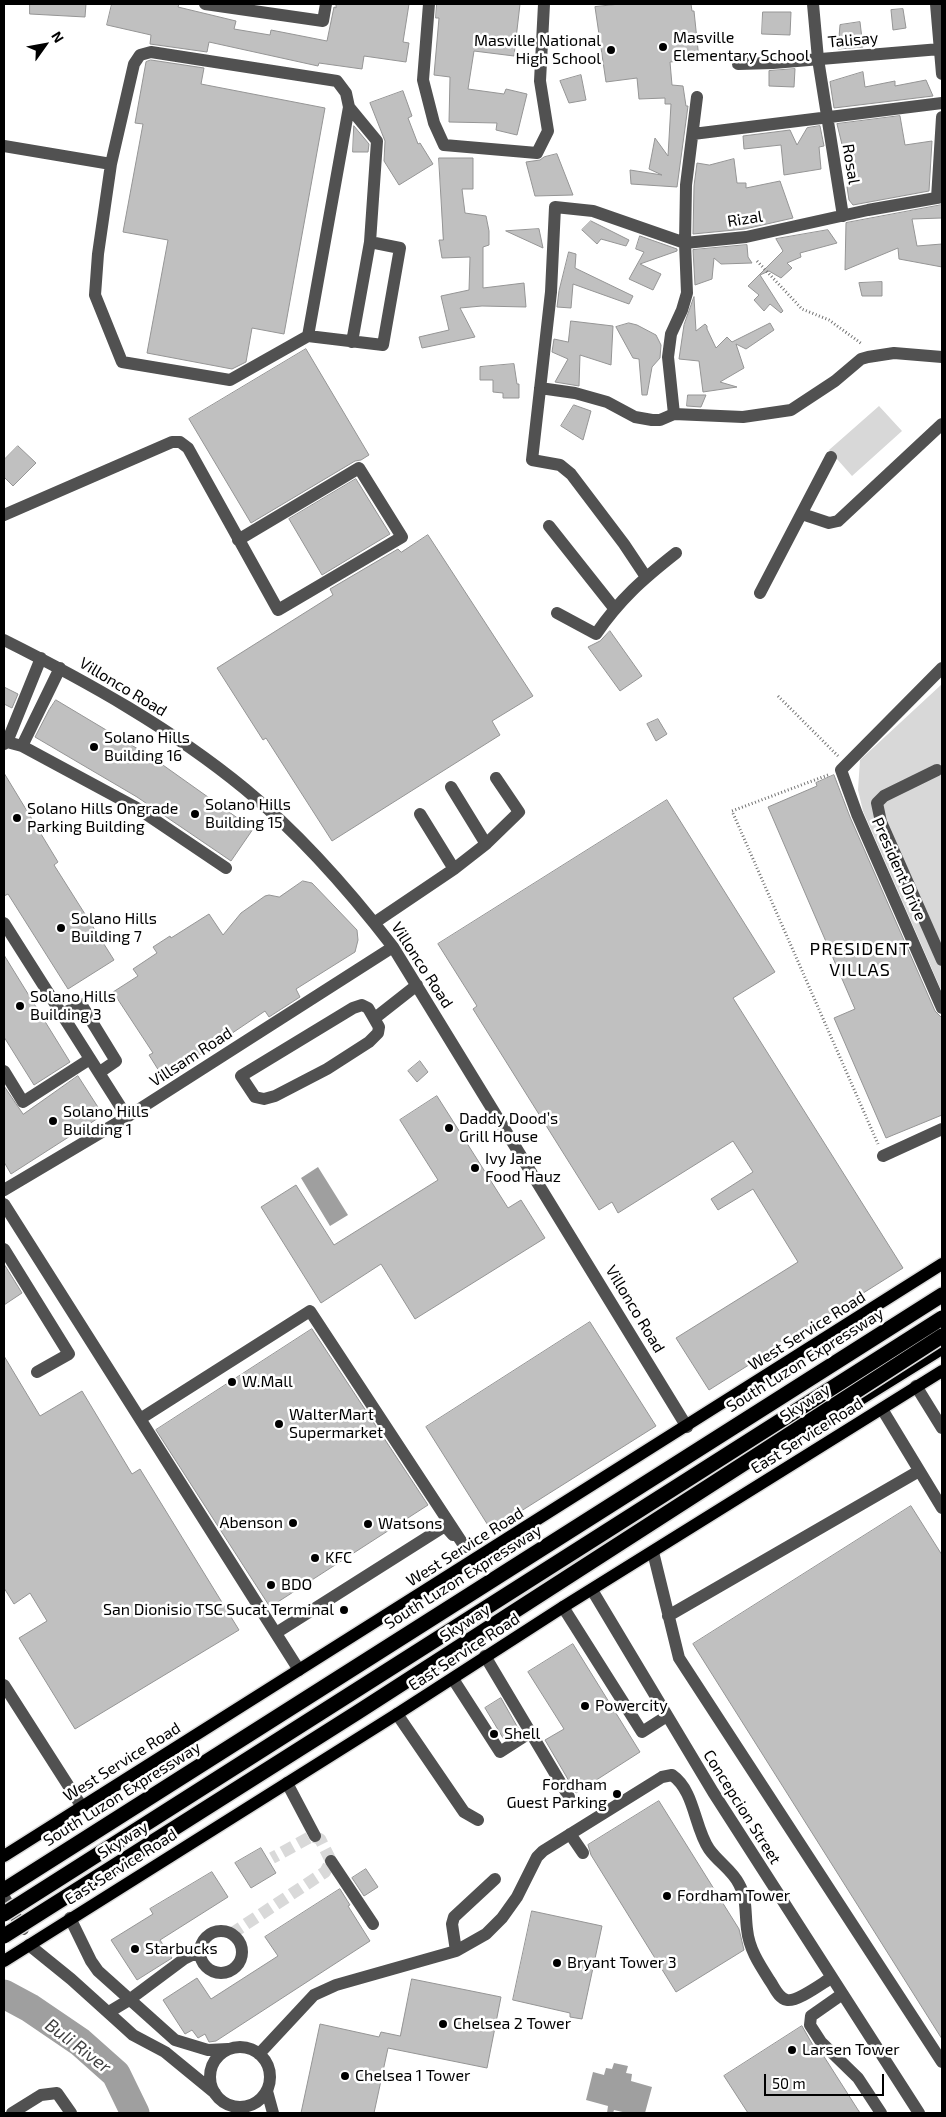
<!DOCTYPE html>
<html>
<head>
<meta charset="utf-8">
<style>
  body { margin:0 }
  #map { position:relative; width:946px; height:2117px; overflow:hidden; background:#fff; font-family:"Exo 2",sans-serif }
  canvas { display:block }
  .frame { position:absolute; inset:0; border:5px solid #000; pointer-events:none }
  .north { position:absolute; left:20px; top:20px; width:50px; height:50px; -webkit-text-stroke:4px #fff; paint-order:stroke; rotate:58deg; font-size:14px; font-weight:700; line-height:20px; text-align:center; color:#000 }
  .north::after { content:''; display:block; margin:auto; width:18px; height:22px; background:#000; clip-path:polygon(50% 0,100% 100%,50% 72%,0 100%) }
  .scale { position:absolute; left:764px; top:2074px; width:120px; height:22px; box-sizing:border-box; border:2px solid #000; border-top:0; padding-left:6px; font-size:15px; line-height:18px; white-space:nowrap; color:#000; -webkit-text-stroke:4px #fff; paint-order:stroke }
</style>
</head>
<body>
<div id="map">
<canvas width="946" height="2117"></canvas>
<div class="frame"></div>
<div class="north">N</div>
<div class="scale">50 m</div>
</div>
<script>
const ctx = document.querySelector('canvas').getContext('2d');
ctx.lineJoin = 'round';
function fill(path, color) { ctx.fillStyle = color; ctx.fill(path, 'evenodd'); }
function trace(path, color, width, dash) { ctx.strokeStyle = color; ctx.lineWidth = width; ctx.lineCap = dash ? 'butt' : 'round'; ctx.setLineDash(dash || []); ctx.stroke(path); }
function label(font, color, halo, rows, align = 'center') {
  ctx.font = font + ' "Exo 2",sans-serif'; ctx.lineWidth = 5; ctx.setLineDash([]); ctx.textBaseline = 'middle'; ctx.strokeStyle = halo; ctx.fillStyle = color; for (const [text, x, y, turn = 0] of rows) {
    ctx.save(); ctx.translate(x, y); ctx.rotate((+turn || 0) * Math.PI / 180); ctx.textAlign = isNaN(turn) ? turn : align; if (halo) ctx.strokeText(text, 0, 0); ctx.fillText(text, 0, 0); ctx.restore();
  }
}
fill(new Path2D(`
  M879,406L902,431L852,476L829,450Z
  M942,684V992L863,811L858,790L860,760Z`), '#d8d8d8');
fill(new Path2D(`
  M318,1167L348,1215L330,1226L301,1178Z
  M614,2063L628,2066L626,2073L632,2074L631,2081L652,2087L645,2113H627L614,2110L613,2113H607L608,2106L586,2100L593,2072L604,2075L606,2068L612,2069Z`), '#9f9f9f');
trace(new Path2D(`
  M4,1994L30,2008L80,2042L116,2074L135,2113`), '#9f9f9f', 29);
const building = new Path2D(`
  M30,4H86L85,17L30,14Z
  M112,4H179L178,7L236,21L234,29L270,35L271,30L327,41L334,7L336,8V4H409L403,42L409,43L406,62L364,56L362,69L319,63L318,66L209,42L207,52L150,44L151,35L107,25Z
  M437,4H520L514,56L474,51L468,89L504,94L506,89L527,94L517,135L496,130L497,123L449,122L450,77L434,75L439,18H436Z
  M620,4H691L692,11H694L699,59L670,62L672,85L683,86L686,106H688L677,187L631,184L630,170L662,175L649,169L655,138L668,156L671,104H665V98L639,99L637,78L606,82L595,7Z
  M903,9L906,28L893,30L891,10Z
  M763,12H791L790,35L762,34Z
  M860,22L863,47L838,49L840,25Z
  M151,60L204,68L201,84L325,108L284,334L252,328L246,362L232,369L147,353L168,240L123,232L143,124L135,123L146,62Z
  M795,69L794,87L769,86V71Z
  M863,72L865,87L895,81V86L926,80L933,96L834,108L830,82Z
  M581,75L586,100L569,103L560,81Z
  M403,91L412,116L408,118L418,144L420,143L433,164L399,185L384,161L385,141L370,103Z
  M900,116L905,145L932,141L929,191L853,205L849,200L847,187L851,181L837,124Z
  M354,126L369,144L368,152H353Z
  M820,126L824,146L819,147L821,169L784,175L781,145L744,149L743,136L790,130L797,145L807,128Z
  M557,154L573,195L535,196L526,162L540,160L544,157Z
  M439,158H473V189H462L465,213L486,216L489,231V245L483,247V288L524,283L526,307L482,306L460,308L475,337L422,348L419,337L449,330L441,296L469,290L470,257L442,258L439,240H443Z
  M734,159L737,183H746V188L780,181L793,218L745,229L693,234L694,186L697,163L709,165Z
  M942,205V218L912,219L917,246L942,244V267L899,259L898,248L845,270L846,223Z
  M591,221L629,240L626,246L601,239L597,244L582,230Z
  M539,229L543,248L506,231Z
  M828,230L837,243L800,253L801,257L787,263L792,268L781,278L769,271L760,275L783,311L781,313L770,304L764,311L754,300L759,295L748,286L783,251L776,239Z
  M640,236L677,249V251L640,264L661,274L653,290L629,279L644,252L636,249Z
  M747,245L748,257L752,263L721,264L714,258L712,279L695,285L693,250Z
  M569,252L576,254L575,268L633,296L629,304L573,284L571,308L557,307L559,291Z
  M882,282V296H862L859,283Z
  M694,297L696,331L705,324L707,326V329L716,348L727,337L732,342L770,323L774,330L746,349L736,344L744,368L720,382L737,387L703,392L699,361L679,359L684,325Z
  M571,321L613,326L611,365L580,355L579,386L555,382L568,359L552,352L554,339L568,342Z
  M629,323L637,325L656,335L661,345L660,358L652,367L647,395H642L639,359L633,358L616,327Z
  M306,349L369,455L361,460L355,461L251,523L189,419Z
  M514,364L517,384H519V398H503V393L493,392V380H480V367Z
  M688,395H706L701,407L687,406Z
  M574,405L591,411L583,440L561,426Z
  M18,446L36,463L13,486L4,477V460Z
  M356,479L390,534L322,575L289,519Z
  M428,535L533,696L492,721L500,735L332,841L266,738L263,740L217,668L333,595L330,589L398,549L401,552Z
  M610,631L642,676L620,691L588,647L600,641Z
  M4,687L18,694L12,708L4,704Z
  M56,700L153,758L253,829L231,861L137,797L35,737L49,710Z
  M658,719L667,734L656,741L647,724Z
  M4,773L58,862L54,865L114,960L68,989L8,894L4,896Z
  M834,775L850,817L935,1011L942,1018V1115L886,1138L834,1018L855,1009L768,807L817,786L816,783Z
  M667,800L775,972L733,998L903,1268L709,1390L676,1338L798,1262L753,1189L718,1210L711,1199L753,1172L733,1141L618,1213L612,1202L599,1210L473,1009L477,1006L438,944Z
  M303,881L312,883L357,930L358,940L355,952L296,989L300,997L269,1017L265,1011L164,1079L149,1055L153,1053L113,992L138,976L133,969L157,953L153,947L170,936L171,938L209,914L223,935L241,913L265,896L269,895L279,897Z
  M4,955L70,1062L34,1085L4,1037Z
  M420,1061L428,1072L417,1082L408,1071Z
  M78,1076L103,1115L11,1174L4,1162V1086L23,1114Z
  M437,1096L508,1208L521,1200L545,1238L415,1319L381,1264L321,1303L261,1207L296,1185L334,1245L438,1180L400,1120Z
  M4,1264L22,1293L4,1305Z
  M590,1322L656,1426L491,1530L426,1427Z
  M312,1329L428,1505L270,1607L156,1430Z
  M4,1356L40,1416L82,1391L132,1474L140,1469L239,1630L75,1729L19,1638L47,1621L30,1593L14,1604L4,1588Z
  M911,1506L942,1555V2039L693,1644Z
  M573,1644L640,1752L576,1793L545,1740L564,1729L528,1672Z
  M501,1698L518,1728L503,1738L485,1708Z
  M659,1801L739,1929L744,1950L676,1992L591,1855L588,1845Z
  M261,1848L276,1873L251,1888L235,1863Z
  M366,1869L378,1887L364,1896L352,1878Z
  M212,1872L228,1897L160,1940L172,1958L137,1980L111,1940L153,1914L150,1909Z
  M340,1889L350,1905L348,1906L370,1941L216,2041L209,2042L205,2034L198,2038L192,2030L185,2034L163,2000L197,1978L211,1999L278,1956L265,1937Z
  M532,1911L602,1926L582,2019L570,2017V2013L513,2000Z
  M412,1979L501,1997L487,2068L388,2048L374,2113H301L320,2024L379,2037L381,2032L400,2036Z
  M802,2026L814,2047L823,2055L860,2113H748L724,2076Z`);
fill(building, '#c0c0c0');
trace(building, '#959595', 1);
trace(new Path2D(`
  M231,1934L325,1872L331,1861L320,1839L312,1836L272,1858`), '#d9d9d9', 12, [12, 6]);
const major = new Path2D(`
  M4,1856L942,1264
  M4,1961L397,1714L563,1607L942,1371`);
const highway = new Path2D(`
  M813,1427L942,1347
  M4,1890L942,1295`);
trace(major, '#dbdbdb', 15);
trace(highway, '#dbdbdb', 18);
trace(new Path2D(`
  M757,261L802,309L829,320L862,344
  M778,696L838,756
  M828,775L732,811L878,1144`), '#737373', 3, [1, 2.5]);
trace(new Path2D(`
  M205,4L323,21L326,4
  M429,4L423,80L434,123L444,145L537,153L548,131L540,81L544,4
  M813,4L818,59L843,216
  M936,4L942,74
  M738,64L773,63L940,49
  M349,107L377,141L370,242L352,342
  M693,134L942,103
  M4,146L111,164
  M937,198L942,117
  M308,336L349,107L346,93L337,81L151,52L140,55L134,64L111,164L98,254L95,295L122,362L230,380L308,336L383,345L400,248L370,242
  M540,388L575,393L607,402L635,417L652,420H660L674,414L743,417L791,410L835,381L861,359L868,357L894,353L942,357
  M674,414L668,357L671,334L682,310L687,293L685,243L686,185L697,97
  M802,514L829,523L838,521L942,424
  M4,515L172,442H180L188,448L278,610L402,537L359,468L238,540
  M549,526L614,608
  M646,577L624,544L571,474L560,465L532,460L551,292L555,207L593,211L685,243L746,237L868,210L942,197
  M760,593L831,457
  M557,613L596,634C620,599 643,579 676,553
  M4,640C88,682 172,729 245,789C301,835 349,890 393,947L687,1427
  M942,668L841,770L857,814L942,1008
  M7,742L22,746L137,808L226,868
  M4,744L7,742L41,658
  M22,746L60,668
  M937,770L884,796L877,803L881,822L942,960
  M451,787L486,844
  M420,814L454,869
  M4,923L127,1117
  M374,923L454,869L486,844L519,812L496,778
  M362,1005L368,1008L379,1027L378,1033L369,1042L327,1069L275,1096L264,1099L255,1097L241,1076L353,1008Z
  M63,1014L81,1004L116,1061L100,1072
  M375,1018L417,985
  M4,1071L23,1102L90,1059
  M883,1156L942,1129
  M4,1190L127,1117L393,947
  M4,1204L299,1670
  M4,1249L69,1354L37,1372
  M916,1386L942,1428
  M882,1409L942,1508
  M140,1419L310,1311L465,1547
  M653,1552L679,1658L942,2062
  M592,1590L713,1792L919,2113
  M563,1607L642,1732L667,1716
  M668,1616L919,1471
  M276,1633L445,1526L453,1535
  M485,1656L569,1797
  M453,1679L500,1752L531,1732
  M4,1685L82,1807
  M397,1714L464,1812L478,1820
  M287,1783L315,1836
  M570,1834L583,1853
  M331,1861L373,1924
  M4,1897L23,1929
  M70,1918L91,1961L98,1971L175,2040L208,2050L228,2049
  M200 1952a21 21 0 1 1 42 0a21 21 0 1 1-42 0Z
  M29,1945L71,1979L122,2025L133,2035L165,2052L215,2093
  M456,1951L452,1924L454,1917L495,1879
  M841,1995L811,2016L810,2025L821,2042L858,2078L881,2113
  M109,2012L129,2000L184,1959L192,1955H200
  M210 2077a30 30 0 1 1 60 0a30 30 0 1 1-60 0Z
  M259,2054L314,1995L336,1985L456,1951L486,1934L502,1918L517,1897L537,1857L543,1851L662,1777L672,1775C695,1791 694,1827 709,1849C718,1862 732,1870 739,1884C747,1898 745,1914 747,1929C749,1949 759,1964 770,1981C775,1988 778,1998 787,2000C797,2002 821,1984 831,1978
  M267,2091L273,2113
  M12,2113L41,2095L57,2093L71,2113`), '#515151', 12);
trace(major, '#000', 12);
trace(highway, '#000', 15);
const highwayBridge = new Path2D(`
  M4,1914L942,1318
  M4,1936L358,1712L942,1336`);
trace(highwayBridge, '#dbdbdb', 18, []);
trace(highwayBridge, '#000', 15);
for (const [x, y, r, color] of [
  [663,47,5,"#000"],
  [611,50,5,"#000"],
  [94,747,5,"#000"],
  [195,814,5,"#000"],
  [17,818,5,"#000"],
  [61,928,5,"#000"],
  [20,1006,5,"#000"],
  [53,1121,5,"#000"],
  [449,1128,5,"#000"],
  [475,1168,5,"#000"],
  [232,1382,5,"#000"],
  [279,1424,5,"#000"],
  [293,1523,5,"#000"],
  [368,1524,5,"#000"],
  [315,1558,5,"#000"],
  [271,1585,5,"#000"],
  [344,1610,5,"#000"],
  [585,1706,5,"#000"],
  [494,1734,5,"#000"],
  [617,1794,5,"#000"],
  [667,1896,5,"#000"],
  [135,1949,5,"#000"],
  [557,1963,5,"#000"],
  [443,2024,5,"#000"],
  [792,2050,5,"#000"],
  [345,2076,5,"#000"]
]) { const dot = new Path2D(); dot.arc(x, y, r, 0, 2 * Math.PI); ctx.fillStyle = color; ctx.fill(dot); trace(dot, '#fff', 2); }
label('16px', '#000', '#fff', [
  ["Masville",673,38],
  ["Elementary School",673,56],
  ["Masville National",601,41,"right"],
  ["High School",601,59,"right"],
  ["Solano Hills",104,738],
  ["Building 16",104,756],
  ["Solano Hills",205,805],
  ["Building 15",205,823],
  ["Solano Hills Ongrade",27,809],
  ["Parking Building",27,827],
  ["Solano Hills",71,919],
  ["Building 7",71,937],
  ["Solano Hills",30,997],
  ["Building 3",30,1015],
  ["Solano Hills",63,1112],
  ["Building 1",63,1130],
  ["Daddy Dood’s",459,1119],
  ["Grill House",459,1137],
  ["Ivy Jane",485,1159],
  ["Food Hauz",485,1177],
  ["W.Mall",242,1382],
  ["WalterMart",289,1415],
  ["Supermarket",289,1433],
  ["Abenson",283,1523,"right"],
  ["Watsons",378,1524],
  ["KFC",325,1558],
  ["BDO",281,1585],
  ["San Dionisio TSC Sucat Terminal",334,1610,"right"],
  ["Powercity",595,1706],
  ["Shell",504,1734],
  ["Fordham",607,1785,"right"],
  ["Guest Parking",607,1803,"right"],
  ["Fordham Tower",677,1896],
  ["Starbucks",145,1949],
  ["Bryant Tower 3",567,1963],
  ["Chelsea 2 Tower",453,2024],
  ["Larsen Tower",802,2050],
  ["Chelsea 1 Tower",355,2076]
], 'left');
label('16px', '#000', '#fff', [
  ["Talisay",853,40,-5],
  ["Rosal",851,164,81],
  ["Rizal",745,219,-9],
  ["Villonco Road",123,687,31],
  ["President Drive",899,869,66],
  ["Villonco Road",422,965,57],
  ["Villsam Road",191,1057,-33],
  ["Villonco Road",635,1309,59],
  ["West Service Road",807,1331,-32],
  ["South Luzon Expressway",805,1360,-32],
  ["Skyway",805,1403,-33],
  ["East Service Road",807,1436,-32],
  ["West Service Road",465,1547,-32],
  ["South Luzon Expressway",463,1577,-32],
  ["Skyway",465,1623,-33],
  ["East Service Road",464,1652,-33],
  ["West Service Road",122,1762,-32],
  ["South Luzon Expressway",122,1794,-32],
  ["Concepcion Street",742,1807,58],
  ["Skyway",123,1840,-32],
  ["East Service Road",121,1867,-32]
]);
ctx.letterSpacing = '1px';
label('18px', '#000', '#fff', [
  ["PRESIDENT",860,949],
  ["VILLAS",860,970]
]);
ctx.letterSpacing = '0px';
label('italic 18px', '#404040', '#fff', [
  ["Buli River",78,2046,37]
]);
</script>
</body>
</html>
